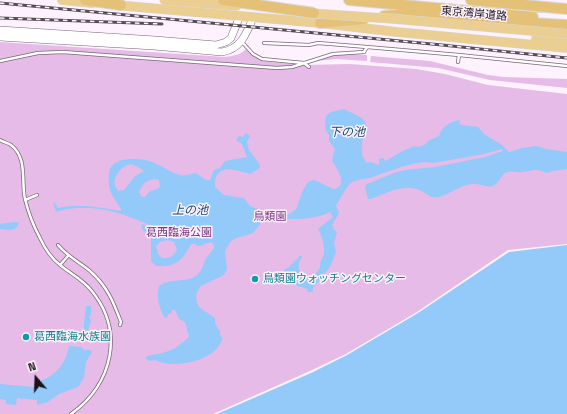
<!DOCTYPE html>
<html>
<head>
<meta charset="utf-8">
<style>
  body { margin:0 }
  #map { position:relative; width:567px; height:414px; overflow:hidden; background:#fef2fe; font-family:"Space Grotesk",sans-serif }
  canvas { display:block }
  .north { position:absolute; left:16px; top:358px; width:40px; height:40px; -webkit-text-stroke:3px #fef2fe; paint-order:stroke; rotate:341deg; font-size:11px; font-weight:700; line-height:16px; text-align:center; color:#191219 }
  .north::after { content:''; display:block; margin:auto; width:14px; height:18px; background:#191219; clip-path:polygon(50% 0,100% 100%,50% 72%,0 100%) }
</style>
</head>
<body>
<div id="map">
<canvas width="567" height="414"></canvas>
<div class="north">N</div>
</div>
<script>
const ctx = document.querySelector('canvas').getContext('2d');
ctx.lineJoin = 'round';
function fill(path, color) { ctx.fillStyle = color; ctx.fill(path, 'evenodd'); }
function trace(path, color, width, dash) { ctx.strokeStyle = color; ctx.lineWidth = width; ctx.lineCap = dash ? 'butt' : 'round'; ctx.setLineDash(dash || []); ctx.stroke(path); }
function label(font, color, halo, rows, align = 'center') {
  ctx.font = font + ' "Space Grotesk","Noto Sans JP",sans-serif'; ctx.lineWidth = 3; ctx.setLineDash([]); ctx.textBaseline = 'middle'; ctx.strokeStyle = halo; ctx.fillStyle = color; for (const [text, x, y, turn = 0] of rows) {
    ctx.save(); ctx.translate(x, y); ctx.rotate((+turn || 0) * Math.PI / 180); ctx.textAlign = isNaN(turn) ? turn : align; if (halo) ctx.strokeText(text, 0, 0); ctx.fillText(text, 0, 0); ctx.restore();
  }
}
fill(new Path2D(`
  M0,42L225,57C233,56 240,55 246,49L252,55L262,61L304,65L350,64L416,69L445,74L488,85L567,94V244L508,250L417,312L346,354L310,371L213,414H0Z
  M350,54L367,55V61L336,59L316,61L335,55Z
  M371,56L430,61L488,75L504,77L567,79V88L490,80L438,68L370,62Z`), '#e6bbe8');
fill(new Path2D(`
  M344,109C353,115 369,116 366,131C366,135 362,139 362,143C361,148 363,151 362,156L367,163L370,162L379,165V159L383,158L386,161L399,153L414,146L419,147L426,144L428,141L439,136C442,126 450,122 460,120L459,123L461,125L478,127L484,134L502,145L509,152L522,148L536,146L546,149L567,152V169L553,171L547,173C544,172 541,171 538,170C533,169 529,172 523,172C518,173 511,170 505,173C501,176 498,184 493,186C486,188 479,183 472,184C459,185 450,195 438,197C429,199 426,192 419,190C403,184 386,193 371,199H368L365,187L367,184L394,173L405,170L435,167L485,157L503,151L502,149L484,154L433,163C417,159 388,172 373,177C366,179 358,179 352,182C347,185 340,200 336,205L339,213L332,225L334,230L337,232L334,243L336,252L330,267L313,288V292H308L307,289L295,285L284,271L285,269L288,268L301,255L302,257C297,267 297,267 304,276L303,279L308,281L311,280L320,268C320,259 323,259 324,252C325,247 321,233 318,229L333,217L330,212C315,220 296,219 281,219V214H290L296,209L303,190L308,182L314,180L334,189C349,185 337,170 332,160L335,149L329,141V135C324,129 325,124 326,116L331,112Z
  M246,133L250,136L247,142L249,150L260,165V168L250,174C234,169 214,163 215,187L224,195L244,198L250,206L259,210L265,216L272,215V220L261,223L253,233L234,239L230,242L225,251L227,269L224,275L201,286L197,292L196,297L197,303L200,308L215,318C214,323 217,327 220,331V335L223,339C221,341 220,345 218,347C207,362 171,369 155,360L150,361L146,359V357C150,354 154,355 158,354C172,351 178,347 189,337L185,322L179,319L175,310H172L171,314H168L167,318H165C159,308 156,298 159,286C172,277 187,284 197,275C203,270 203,264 206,258C209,255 212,251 214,248V245L211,242L200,246H197L195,244H191C182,261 176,267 156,266L151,261V238L153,235C147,233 142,232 141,225L143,224L162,233L163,231C130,216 93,200 56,212L53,202H54L58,208C79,203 100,207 121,211V209C112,195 107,190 109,173C111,156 137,158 149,161C160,164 169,172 180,175C185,176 191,174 196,173L206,180H210L214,170L220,168L225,161L247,157L242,144L236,140L239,136L243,137ZM131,164L138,167L144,171L135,176L124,190L119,191C108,182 120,166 131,164ZM155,179L159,180L160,187L157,189L150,191L145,197H142L139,192C142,184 146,180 155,179ZM167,240L174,242L177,250C173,257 170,258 162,258L158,254L156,246L160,242Z
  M15,222L19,223C16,232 8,230 0,229V224Z
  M567,245V414H217L311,373L347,355L418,313L509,252Z
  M86,306H91V315L89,316L91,321L88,330L83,333Z
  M69,346L81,347L84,350L86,351L88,349L92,352L86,362L84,378L78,387L59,394L48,402L37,405V400L17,398L16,405L6,404V400L0,399V384L34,387V383C54,378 66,365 69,346Z`), '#93caf9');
const service = new Path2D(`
  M242,42L253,54L262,59L304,63L309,67
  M264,43L309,45L318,43L367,47
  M459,55L567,66
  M0,61L38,53L63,52L277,68L292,67L333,54L364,52L367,47L459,55L458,62
  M0,140C3,142 8,143 11,145C28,158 21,182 25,199C28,211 33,225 39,236C44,247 51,258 60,265C71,274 82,279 91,290C125,331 113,384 71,414
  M25,200L37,195
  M58,245C67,256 79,262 90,271C107,286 113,301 121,322L120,325
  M60,265L68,256`);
const tertiary = new Path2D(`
  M0,30L155,40L216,45L226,42L231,38L240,16
  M0,37L154,46L222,52C241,49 246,34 253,18`);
const trunk = new Path2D(`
  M62,0L92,3
  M115,5L320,23L397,32L567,48
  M536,39L567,41`);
const motorway = new Path2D(`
  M85,0L121,5
  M349,0L533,17
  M471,0L567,9
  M384,16L410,14L480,20L567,25
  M320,23L364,19`);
trace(service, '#786678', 4);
trace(tertiary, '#786678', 8);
trace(trunk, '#dad9da', 10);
trace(motorway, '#dad9da', 12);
trace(service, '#fff', 2.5);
trace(tertiary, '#fff', 7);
trace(trunk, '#eace92', 9);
trace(motorway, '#e4c176', 10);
const rail = new Path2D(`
  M0,3L442,45L567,58
  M0,18L162,24`);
trace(rail, '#554c55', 3);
trace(rail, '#fef2fe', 1.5, [4.5]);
const trunkBridge = new Path2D(`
  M164,0L237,6
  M307,13L396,19L567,34`);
const motorwayBridge = new Path2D(`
  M223,0L314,13`);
trace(trunkBridge, '#dad9da', 10, []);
trace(motorwayBridge, '#dad9da', 12, []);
trace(trunkBridge, '#eace92', 9);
trace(motorwayBridge, '#e4c176', 10);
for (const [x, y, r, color] of [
  [255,279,4,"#0f9aa8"],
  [26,337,4,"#0f9aa8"]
]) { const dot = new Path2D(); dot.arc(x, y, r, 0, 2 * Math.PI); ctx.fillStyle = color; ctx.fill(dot); trace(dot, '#fef2fe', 1.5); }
label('11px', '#191219', '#fef2fe', [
  ["東京湾岸道路",474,14,5]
]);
label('11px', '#78317d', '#fef2fe', [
  ["鳥類園",270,217],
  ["葛西臨海公園",179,233]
]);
label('11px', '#0d838f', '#fef2fe', [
  ["鳥類園ウォッチングセンター",263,279],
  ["葛西臨海水族園",34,337]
], 'left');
label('italic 12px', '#14486e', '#fef2fe', [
  ["下の池",347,133],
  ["上の池",190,211]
]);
</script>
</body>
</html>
